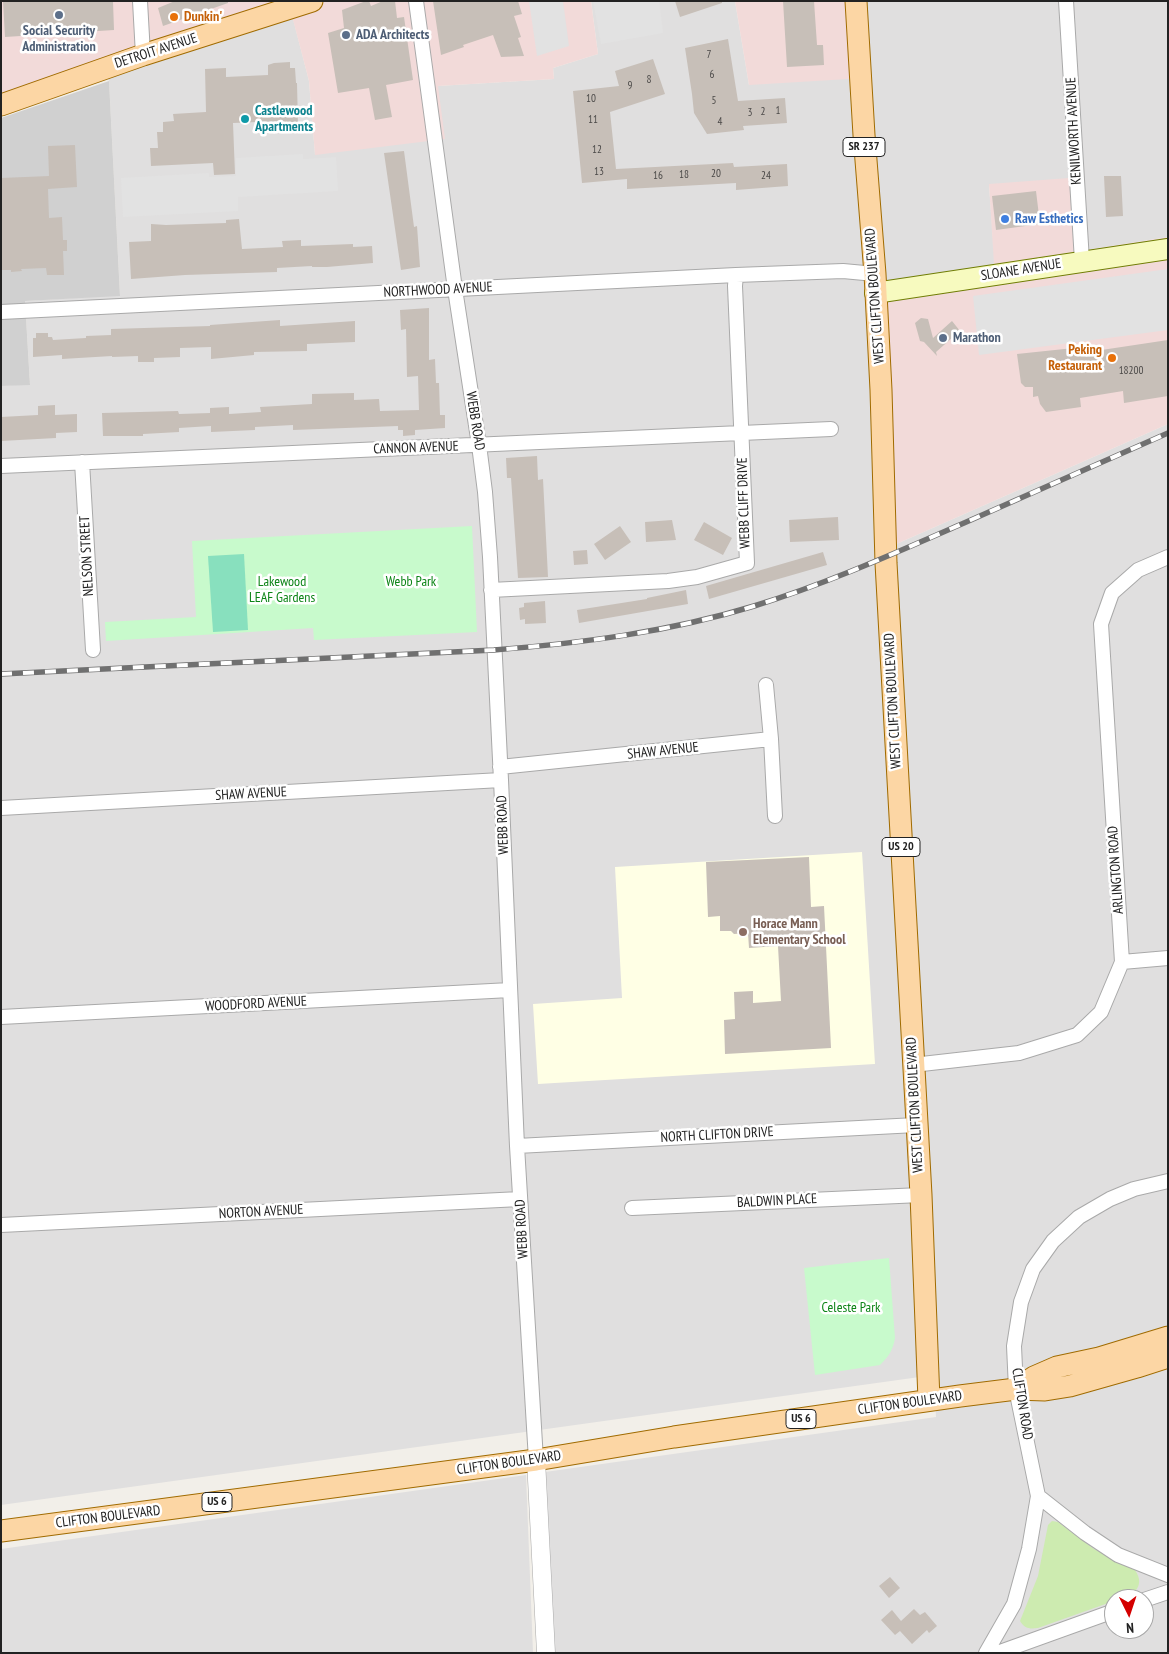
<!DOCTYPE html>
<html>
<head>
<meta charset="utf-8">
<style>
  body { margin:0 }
  #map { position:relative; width:1169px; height:1654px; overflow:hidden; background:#f2efe9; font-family:"PT Sans Narrow",sans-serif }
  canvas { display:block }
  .frame { position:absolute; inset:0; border:2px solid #222; pointer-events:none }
  .north { position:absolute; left:1104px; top:1589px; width:50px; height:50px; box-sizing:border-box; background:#fff; border:1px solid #a7a7a7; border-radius:50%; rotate:176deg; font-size:14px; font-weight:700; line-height:20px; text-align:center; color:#222 }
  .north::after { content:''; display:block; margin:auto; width:18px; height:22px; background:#d40000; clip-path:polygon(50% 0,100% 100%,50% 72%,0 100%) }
</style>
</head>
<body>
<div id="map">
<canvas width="1169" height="1654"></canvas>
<div class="frame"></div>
<div class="north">N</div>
</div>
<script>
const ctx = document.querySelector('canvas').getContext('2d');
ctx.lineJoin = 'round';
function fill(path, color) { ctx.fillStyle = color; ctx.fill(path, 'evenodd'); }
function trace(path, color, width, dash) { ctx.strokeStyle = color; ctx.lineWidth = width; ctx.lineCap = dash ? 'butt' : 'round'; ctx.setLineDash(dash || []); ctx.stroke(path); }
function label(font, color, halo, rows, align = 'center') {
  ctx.font = font + ' "PT Sans Narrow",sans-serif'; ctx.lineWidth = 5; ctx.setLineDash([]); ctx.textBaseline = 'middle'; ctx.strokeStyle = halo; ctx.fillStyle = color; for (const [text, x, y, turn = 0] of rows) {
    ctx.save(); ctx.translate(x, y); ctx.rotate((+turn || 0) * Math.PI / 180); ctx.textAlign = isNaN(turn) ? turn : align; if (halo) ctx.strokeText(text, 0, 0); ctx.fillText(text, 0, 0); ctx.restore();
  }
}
fill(new Path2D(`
  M591,1H735L749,85L861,1H1168V237L1074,252L989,185L996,280L894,545L1168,424V1653H553L545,1472L936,1417L934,1375L1,1505V386L30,384L25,301L120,295L109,81L107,74L291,11L309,81L315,154L437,86L554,79L553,68L598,54ZM1114,1599H1144V1629H1114Z
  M526,1475L533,1653H1V1549Z`), '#e0dfdf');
fill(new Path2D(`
  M1,1H591L598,54L553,68L554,79L438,86L445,139L315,155L309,81L291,12L1,110Z
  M735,1H861L865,78L749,85Z
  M1069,178L1074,252L1168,237V424L894,545L882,300L995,280L989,184Z`), '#f2dad9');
fill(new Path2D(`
  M862,852L875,1064L538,1084L533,1004L622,998L615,867Z`), '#ffffe5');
fill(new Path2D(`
  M109,81L120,296L25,301L30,385L1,386V118Z`), '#d0d0d0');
fill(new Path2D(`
  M1052,1521L1058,1522L1094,1549L1135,1570C1147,1587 1131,1599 1114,1599V1601L1038,1628C1030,1629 1025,1629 1020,1621L1038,1576L1048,1525Z`), '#cdebb0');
fill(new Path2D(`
  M472,526L477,632L314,640L313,628L106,641L105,622L196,617L192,541Z
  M889,1258L895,1338C893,1350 889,1356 880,1365L815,1375L804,1268Z`), '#c8facc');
fill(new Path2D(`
  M244,554L248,630L213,632L208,556Z`), '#88e0be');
fill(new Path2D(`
  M529,1H563L569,46L537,56Z
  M593,1H659L663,33L601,44Z
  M303,154V159L336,157L338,191L238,197V211L123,217L121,178L209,173V177L236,176V158Z
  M1168,269V330L979,355L973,296Z`), '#e2e2e2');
fill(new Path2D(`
  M3,1H113L114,30L5,37Z
  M175,1H228V3L163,26L158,8Z
  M366,1H369L371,6L383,1H395L397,18L404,17L413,80L386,85L392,117L375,120L369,88L338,93L328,33L344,28L342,10Z
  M433,1H518L522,14L514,16L521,37L518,38L524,56L501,57L493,35L463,45L464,47L441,55Z
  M675,1H722V3L680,17Z
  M783,1H814L817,45H823L824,65L787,67Z
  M728,39L738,101L785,98L787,123L743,126L744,130L707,134L694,113L692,94L685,48Z
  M653,59L665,94L610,112L616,169L733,163L734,167L787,164L788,186L736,190V183L627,189V179L582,183L573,91L619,86L615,71Z
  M290,62V68H295L296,83H297L298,126L282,127L281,121L233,123L235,174L214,175L213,163L151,166L150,148H158L157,132H163V122L174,121L173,114L206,112L205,69L226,68V77L268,75V65L274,63Z
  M75,145L77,187L48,189L49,218L62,217L63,240H67V251H63L64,275H47L46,268L21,269L22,271L11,272V270H1V178L49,176L48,146Z
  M404,151L414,227L417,226L420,267L401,270L384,153Z
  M1104,176H1121L1123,216L1106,217Z
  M1036,191L1040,224L996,230L992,196Z
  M239,219L242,249L283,247L282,241L301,240V246L353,244V247L372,246L373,263L327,267H312V266L277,268V272L185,275L131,279L129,242L151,241V224L166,225L226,223V220Z
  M429,308V360L435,359L436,383H439L440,415H445V428L415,430V435L403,436V430H398V426L293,430V425L255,427V430L211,432V426L179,428V432L143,434V436H103L102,413L178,411L179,414L210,413V408L229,407V414L261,412L260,407L312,404V394L354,393V400L379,399L380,411L419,410L418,376L407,377L406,329L401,330L400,310Z
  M921,318L928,319L933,338L952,321L960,331L936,352L937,356L924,342L920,341L915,323Z
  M280,320V326L355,321V342L307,344V351L254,352V355L211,359V347L180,348V357L154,358V362H138V356L112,357V356L62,359V355L33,357V338H36V333H48V337H52L53,340L86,338V336L111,335V329L210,326V325Z
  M1168,340V396L1124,403L1123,391L1080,398L1081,407L1046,412L1040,404L1038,396L1033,397V387H1025L1021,383L1017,354L1074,348L1075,354Z
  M55,405V415L77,414V432L56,433V438L1,441V417L38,415V406Z
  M537,456L538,480L543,479L548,577L518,578L511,478H507L506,458Z
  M838,517L839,540L790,542L789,520Z
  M672,520L676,540L646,542L645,522Z
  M704,522L732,538L723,555L694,540Z
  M620,526L631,542L605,560L594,544Z
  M587,550L588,564L574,565L573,551Z
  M823,552L827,565L709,599L706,586Z
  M686,590L688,604L579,623L577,610L647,599V598Z
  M545,601L546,623L525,624V619L520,620L519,608L524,607V603Z
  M809,857L811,907L824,906L831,1048L725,1054L724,1020L735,1019L734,992L753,991V1003L781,1001L778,946L749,948L748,933L734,934L731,931H720V916L708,917L706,862Z
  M890,1577L900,1588L889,1598L879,1586Z
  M914,1609L920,1615L925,1612L937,1626L929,1633L927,1630L912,1644L900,1631L895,1635L881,1620L892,1610L901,1621Z`), '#c7bfb8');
const minor = new Path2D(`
  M140,1L143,55
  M416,1L455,289L479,445L485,492L490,557L501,780L517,1146L536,1460
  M1066,1L1082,261
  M1,312L736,275L843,271L875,274
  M82,462L93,650
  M1,466L831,429
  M491,590L668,581L697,577L747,563L735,286L736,275
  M771,739L775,816
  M500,767L771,739L766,685
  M1,808L501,780
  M1122,962L1168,958
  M1,1017L510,990
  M913,1065L1019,1053L1077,1035L1101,1012L1122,962L1101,624L1112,593L1138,570L1168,557
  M517,1146L916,1125
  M632,1208L921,1195
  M1,1225L520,1199
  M1038,1496L1085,1533L1118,1555L1168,1575
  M1144,1600L1168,1592
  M986,1653L1014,1604L1029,1549L1038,1496L1016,1389L1014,1346L1021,1302L1033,1269L1053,1241L1079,1217L1110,1199L1134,1189L1168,1181
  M997,1653L1114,1611`);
const tertiary = new Path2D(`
  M536,1460L546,1653`);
const secondary = new Path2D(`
  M875,293L1168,249`);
const primary = new Path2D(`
  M856,1L864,135L875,274L881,390L886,563L921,1195L929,1400
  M1,105L143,55L312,1
  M1016,1389L1034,1377L1057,1367L1099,1358L1168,1337
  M1,1531L536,1460L674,1437L960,1396L1016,1389L1045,1390L1070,1386L1137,1367L1168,1357`);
trace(minor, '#a9a9a9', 16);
trace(tertiary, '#a9a9a9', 19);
trace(secondary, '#707d05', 22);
trace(primary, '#a06b00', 23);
trace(minor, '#fff', 14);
trace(tertiary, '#fff', 18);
trace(secondary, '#f7fabf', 20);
trace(primary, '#fcd6a4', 21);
const rail = new Path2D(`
  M1,674L494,650C582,643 669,632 754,606C826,584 895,553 964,523C1032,493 1100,463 1168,433`);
trace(rail, '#707070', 5.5);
trace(rail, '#fff', 4, [11]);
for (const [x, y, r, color] of [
  [59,15,5,"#5c6f8a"],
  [174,17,5,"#e8710a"],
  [346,35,5,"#5c6f8a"],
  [245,119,5,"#0f9aa8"],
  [1005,219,5,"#3f7fe0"],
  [943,338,5,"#5c6f8a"],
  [1112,358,5,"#e8710a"],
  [743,932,5,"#8d6e63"]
]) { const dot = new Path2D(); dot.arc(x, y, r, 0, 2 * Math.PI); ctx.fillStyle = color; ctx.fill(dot); trace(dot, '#fff', 2); }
label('11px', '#4b4948', null, [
  ["7",709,55],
  ["6",712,75],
  ["8",649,80],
  ["9",630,86],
  ["10",591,99],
  ["5",714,101],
  ["1",778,111],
  ["2",763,112],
  ["3",750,113],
  ["11",593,120],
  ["4",720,122],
  ["12",597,150],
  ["13",599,172],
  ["20",716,174],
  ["18",684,175],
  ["16",658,176],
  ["24",766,176],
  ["18200",1131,371]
]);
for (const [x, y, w] of [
  [864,147,42],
  [901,847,38],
  [801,1419,30],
  [217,1502,30]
]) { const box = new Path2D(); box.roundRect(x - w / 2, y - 9.5, w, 19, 4); ctx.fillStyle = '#fff'; ctx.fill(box); trace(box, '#222', 1); }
label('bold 12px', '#222', null, [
  ["SR 237",864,147],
  ["US 20",901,847],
  ["US 6",801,1419],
  ["US 6",217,1502]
]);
label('bold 14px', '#c56008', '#fff', [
  ["Dunkin'",184,17],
  ["Peking",1102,350,"right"],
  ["Restaurant",1102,366,"right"]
], 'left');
label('bold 14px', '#4e5e75', '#fff', [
  ["Social Security",59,31,"center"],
  ["Administration",59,47,"center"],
  ["ADA Architects",356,35],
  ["Marathon",953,338]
], 'left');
label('14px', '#222', '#fff', [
  ["DETROIT AVENUE",156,51,-18],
  ["KENILWORTH AVENUE",1074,131,-93],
  ["SLOANE AVENUE",1021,270,-9],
  ["NORTHWOOD AVENUE",438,290,-3],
  ["WEST CLIFTON BOULEVARD",875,296,-94],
  ["WEBB ROAD",475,421,81],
  ["CANNON AVENUE",416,448,-2],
  ["WEBB CLIFF DRIVE",744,503,-92],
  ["NELSON STREET",87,556,-93],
  ["WEST CLIFTON BOULEVARD",893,701,-93],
  ["SHAW AVENUE",663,751,-6],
  ["SHAW AVENUE",251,794,-3],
  ["WEBB ROAD",503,825,-92],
  ["ARLINGTON ROAD",1116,870,-94],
  ["WOODFORD AVENUE",256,1004,-3],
  ["WEST CLIFTON BOULEVARD",915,1105,-93],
  ["NORTH CLIFTON DRIVE",717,1135,-3],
  ["BALDWIN PLACE",777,1201,-3],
  ["NORTON AVENUE",261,1212,-3],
  ["WEBB ROAD",522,1229,-93],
  ["CLIFTON BOULEVARD",910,1403,-8],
  ["CLIFTON ROAD",1022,1404,81],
  ["CLIFTON BOULEVARD",509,1463,-8],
  ["CLIFTON BOULEVARD",108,1517,-7]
]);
label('bold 14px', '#0d838f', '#fff', [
  ["Castlewood",255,111],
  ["Apartments",255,127]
], 'left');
label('bold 14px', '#366cbe', '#fff', [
  ["Raw Esthetics",1015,219]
], 'left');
label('14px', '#0c8416', '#fff', [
  ["Lakewood",282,582],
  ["LEAF Gardens",282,598],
  ["Webb Park",411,582],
  ["Celeste Park",851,1308]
]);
label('bold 14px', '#785e54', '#fff', [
  ["Horace Mann",753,924],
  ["Elementary School",753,940]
], 'left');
</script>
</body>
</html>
